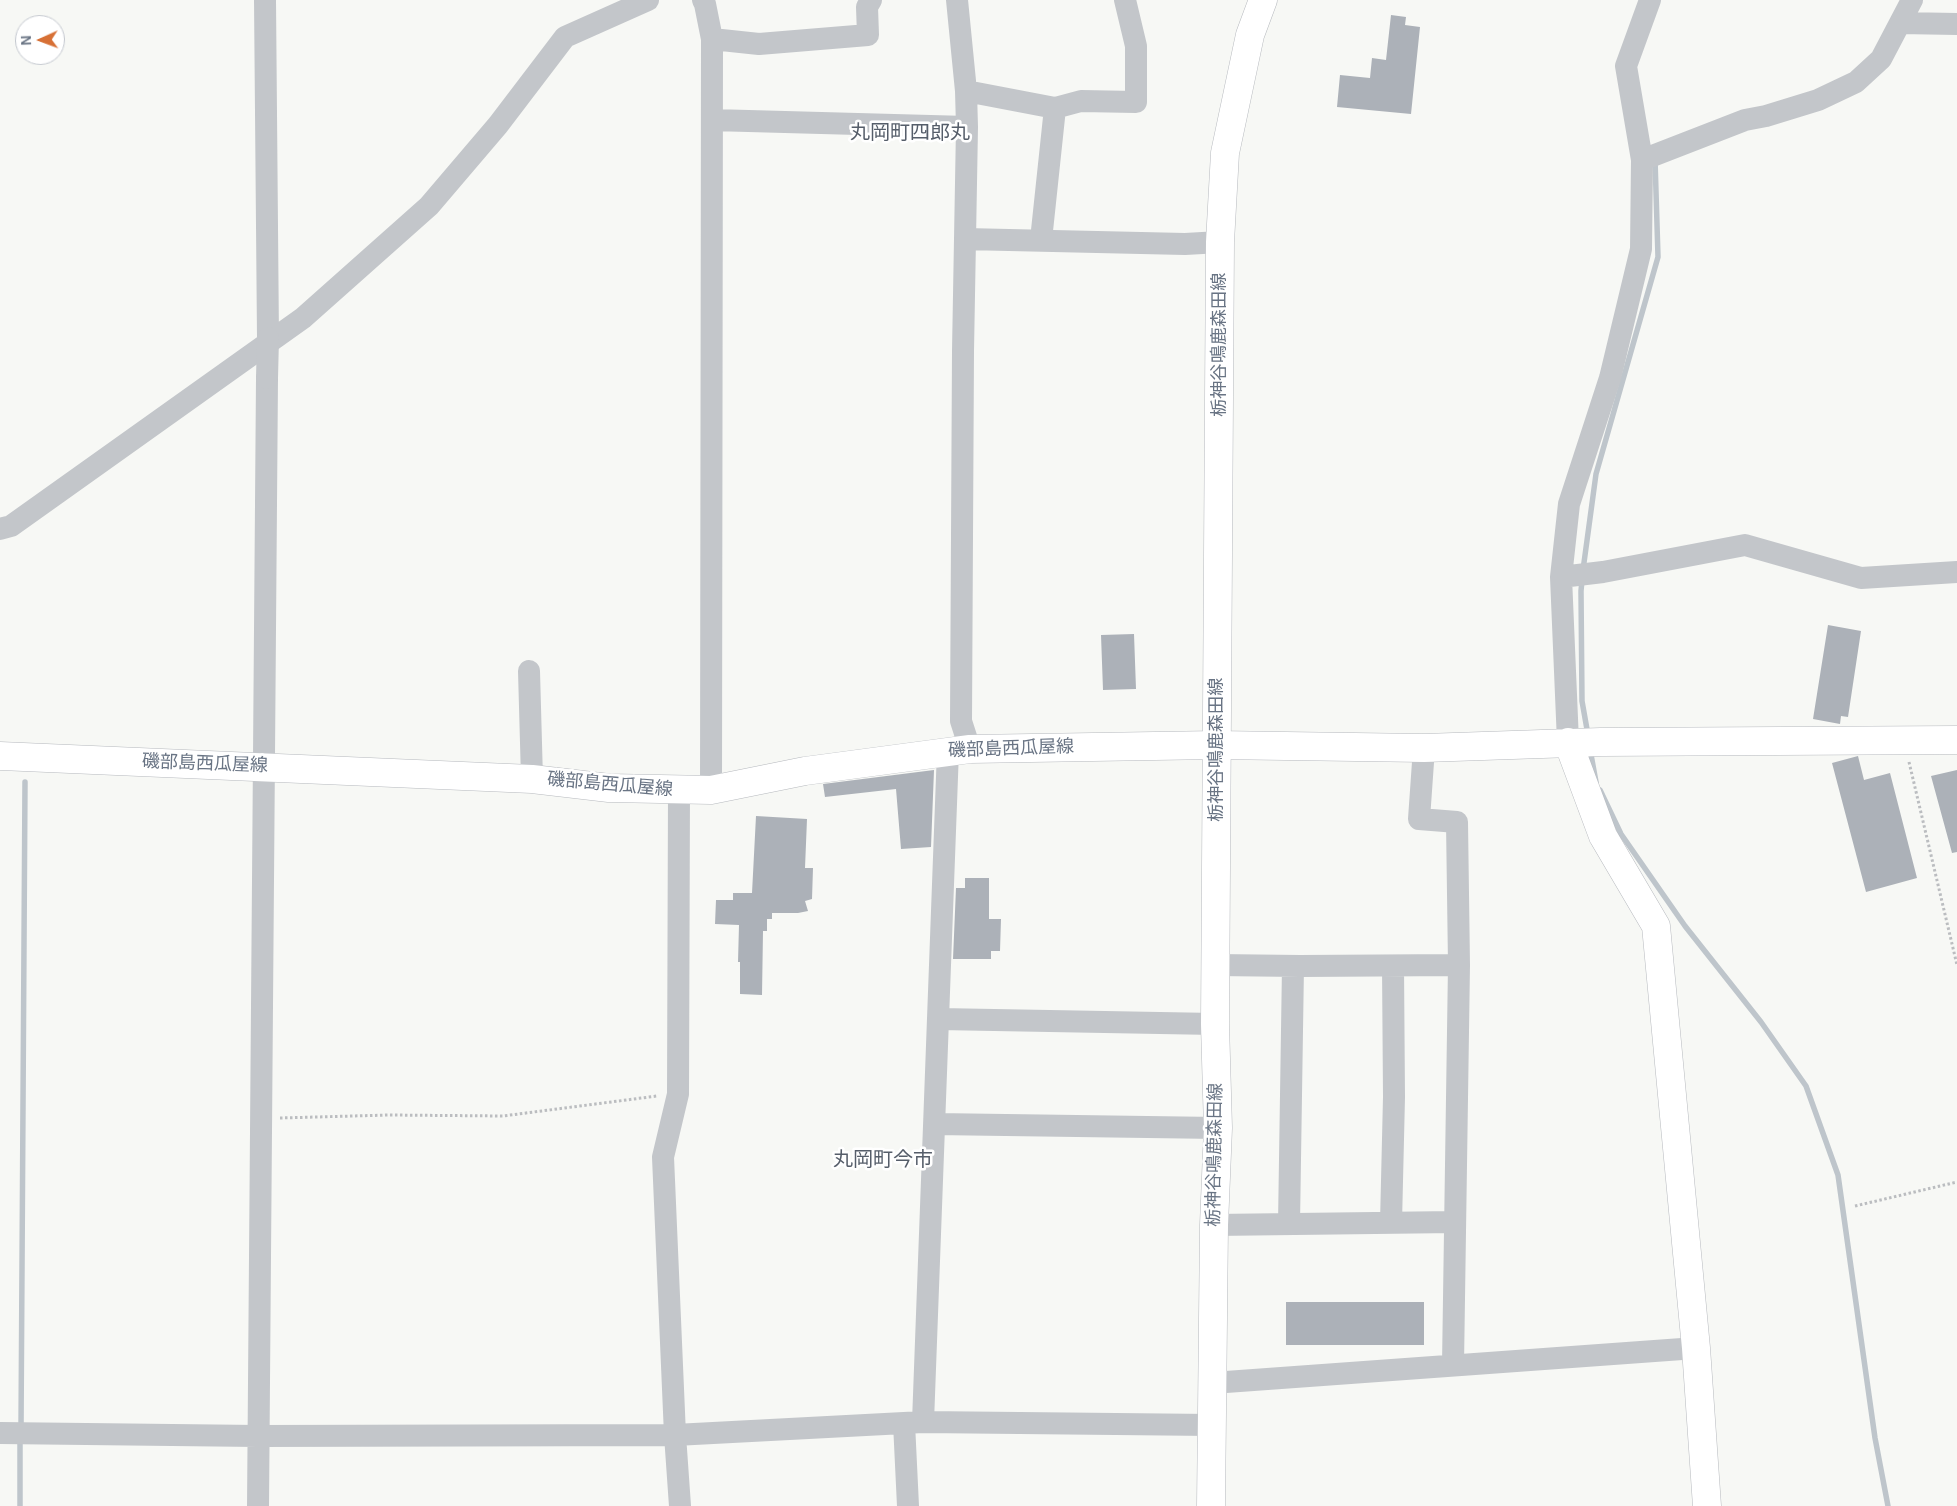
<!DOCTYPE html>
<html>
<head>
<meta charset="utf-8">
<style>
  body { margin:0 }
  #map { position:relative; width:1957px; height:1506px; overflow:hidden; background:#f7f8f5; font-family:Arial,sans-serif }
  canvas { display:block }
  .north { position:absolute; left:15px; top:15px; width:50px; height:50px; box-sizing:border-box; background:#fff; border:1px solid #c3c7ce; border-radius:50%; rotate:268deg; font-size:14px; font-weight:700; line-height:20px; text-align:center; color:#697484 }
  .north::after { content:''; display:block; margin:auto; width:18px; height:22px; background:#d77035; clip-path:polygon(50% 0,100% 100%,50% 72%,0 100%) }
</style>
</head>
<body>
<div id="map">
<canvas width="1957" height="1506"></canvas>
<div class="north">N</div>
</div>
<script>
const ctx = document.querySelector('canvas').getContext('2d');
ctx.lineJoin = 'round';
function trace(path, color, width, dash) { ctx.strokeStyle = color; ctx.lineWidth = width; ctx.lineCap = dash ? 'butt' : 'round'; ctx.setLineDash(dash || []); ctx.stroke(path); }
function fill(path, color) { ctx.fillStyle = color; ctx.fill(path, 'evenodd'); }
function label(font, color, halo, rows, align = 'center') {
  ctx.font = font + ' Arial,"Noto Sans JP",sans-serif'; ctx.lineWidth = 5; ctx.setLineDash([]); ctx.textBaseline = 'middle'; ctx.strokeStyle = halo; ctx.fillStyle = color; for (const [text, x, y, turn = 0] of rows) {
    ctx.save(); ctx.translate(x, y); ctx.rotate((+turn || 0) * Math.PI / 180); ctx.textAlign = isNaN(turn) ? turn : align; if (halo) ctx.strokeText(text, 0, 0); ctx.fillText(text, 0, 0); ctx.restore();
  }
}
trace(new Path2D(`
  M1583,570L1596,474L1658,257L1655,159
  M1582,580L1581,591L1582,701L1588,735
  M1590,749L1596,782
  M1600,790L1621,834L1685,926L1761,1022L1806,1086L1838,1175L1875,1438L1888,1506
  M21,1428L25,782
  M20,1506V1437`), '#bec5cb', 5.5);
fill(new Path2D(`
  M1391,15L1406,17L1405,25L1420,27L1411,114L1337,107L1340,75L1370,78L1372,58L1386,60Z
  M1828,625L1861,631L1848,717L1841,716L1840,724L1813,719Z
  M1134,634L1136,689L1103,690L1101,635Z
  M1858,756L1864,780L1890,773L1917,878L1866,892L1832,763Z
  M934,770L931,847L901,849L896,789L825,797L823,784Z
  M1957,770V852L1952,853L1931,776Z
  M756,816L807,819L805,868H813L812,899L805,901L808,911L798,913H772V919H767V931H763L762,995L740,994V962H738L739,925L715,924L716,900H733V893H752Z
  M965,878H989V919H1001L1000,951H991V959H953L956,888H965Z
  M1286,1302H1424V1345H1286Z`), '#acb1b8');
const secondary = new Path2D(`
  M1568,742L1603,836L1656,926L1696,1348L1707,1506
  M0,756L532,779L609,788L711,790L805,771L970,749L1216,745L1424,748L1601,742L1957,740
  M1211,1506L1214,1225L1218,1128L1215,1024L1220,242L1225,153L1250,35L1263,0`);
trace(secondary, '#b6b9be', 29);
trace(new Path2D(`
  M1909,762L1957,965
  M280,1118L389,1115L503,1116L657,1096
  M1855,1206L1957,1182`), '#bbbdc0', 3, [2.5, 2.5]);
trace(new Path2D(`
  M265,0L268,338
  M703,0L705,4L712,39L711,790
  M957,0L966,91L967,127L963,351L961,721L970,749
  M1900,23L1957,24
  M712,39L759,44L868,35L867,7L871,0
  M966,91L1055,108L1081,101L1136,102V46L1125,0
  M712,120L967,127
  M1642,160L1745,120L1766,116L1818,100L1856,82L1881,59L1912,0
  M965,239L1185,244L1220,242
  M1041,240L1055,108
  M0,529L11,526L303,318L429,206L498,125L565,37L648,0
  M1561,577L1603,572L1745,545L1861,578L1957,572
  M529,671L532,779
  M1568,742L1561,577L1569,504L1610,378L1641,249L1642,160L1626,66L1650,0
  M1424,748L1419,819L1457,822L1459,965
  M679,791L678,1094L663,1157L675,1435L680,1506
  M1216,965L1300,966L1459,965L1453,1365
  M939,1019L1215,1024
  M935,1124L1218,1128
  M1391,1223L1394,1097L1393,966
  M1289,1224L1293,966
  M1214,1225L1455,1222
  M1212,1383L1696,1348
  M923,1422L948,750
  M904,1423L908,1506
  M0,1433L258,1436L675,1435L923,1422L1212,1425
  M258,1506L267,378`), '#c3c6ca', 22);
trace(secondary, '#fff', 28);
trace(new Path2D(`
  M267,378L268,338`), '#c3c6ca', 22);
label('18px', '#697484', '#fff', [
  ["栃神谷鳴鹿森田線",1220,345,-90],
  ["磯部島西瓜屋線",1011,749,-2],
  ["栃神谷鳴鹿森田線",1217,750,-90],
  ["磯部島西瓜屋線",205,764,2],
  ["磯部島西瓜屋線",610,785,5],
  ["栃神谷鳴鹿森田線",1215,1155,-89]
]);
label('20px', '#565e6a', '#fff', [
  ["丸岡町四郎丸",910,133],
  ["丸岡町今市",883,1160]
]);
</script>
</body>
</html>
